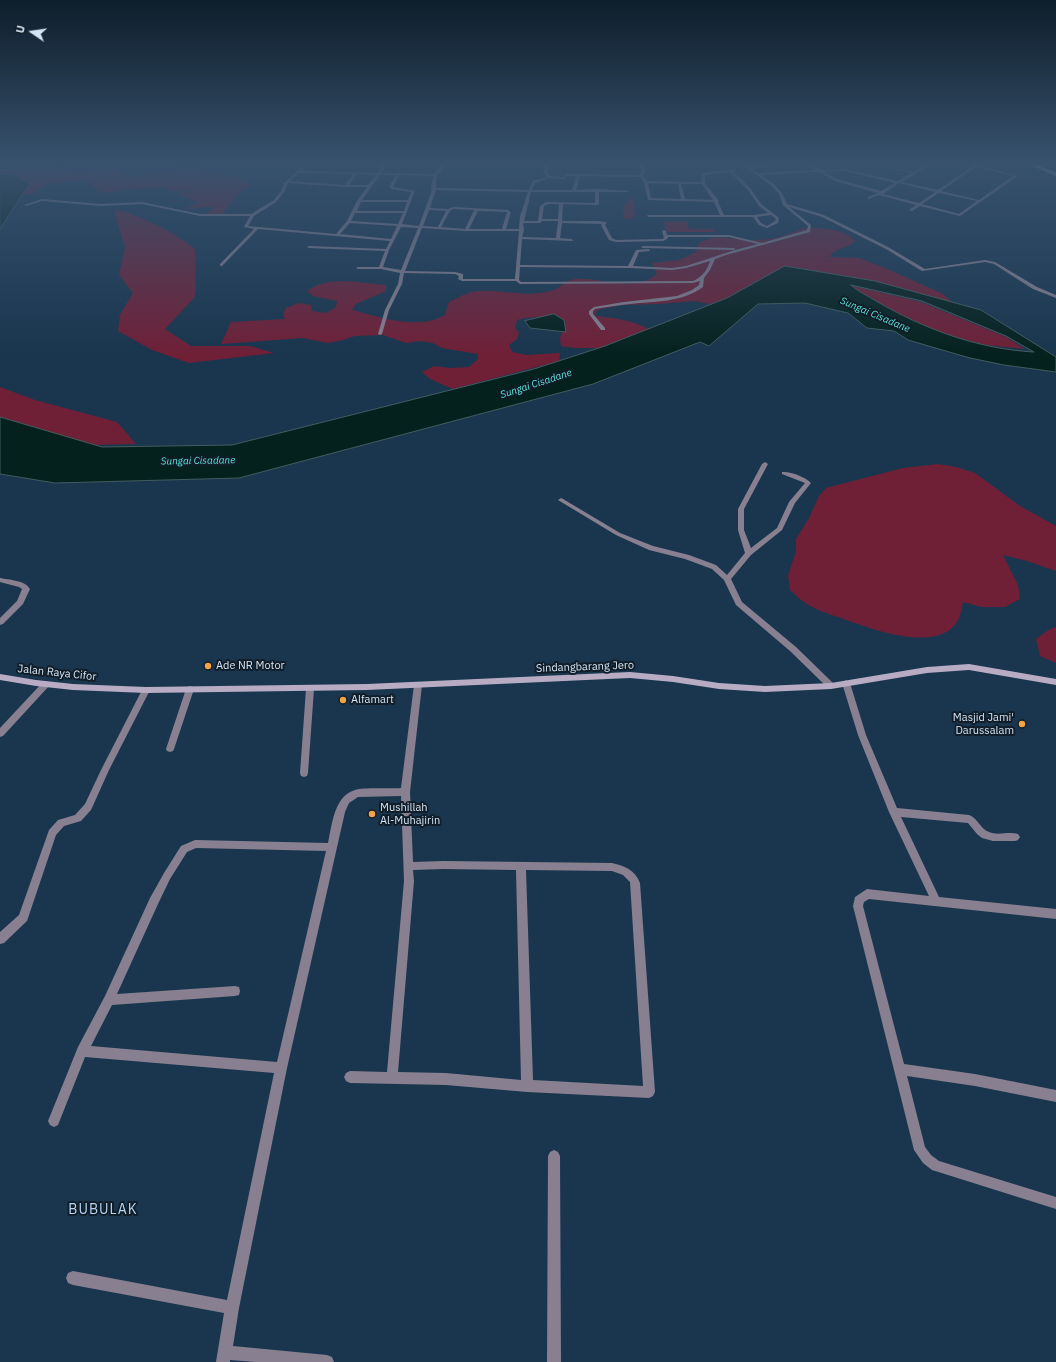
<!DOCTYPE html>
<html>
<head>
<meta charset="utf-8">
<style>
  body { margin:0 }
  #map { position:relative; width:1056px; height:1362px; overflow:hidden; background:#1a364e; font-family:"IBM Plex Sans",sans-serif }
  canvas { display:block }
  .north { position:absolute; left:12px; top:12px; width:40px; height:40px; -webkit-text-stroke:3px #111d28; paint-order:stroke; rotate:283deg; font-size:11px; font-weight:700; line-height:16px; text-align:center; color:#d4e4f4 }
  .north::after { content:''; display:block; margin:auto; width:14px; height:18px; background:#d4e4f4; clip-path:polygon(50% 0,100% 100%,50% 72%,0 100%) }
</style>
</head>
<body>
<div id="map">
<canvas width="1056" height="1362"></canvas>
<div class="north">U</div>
</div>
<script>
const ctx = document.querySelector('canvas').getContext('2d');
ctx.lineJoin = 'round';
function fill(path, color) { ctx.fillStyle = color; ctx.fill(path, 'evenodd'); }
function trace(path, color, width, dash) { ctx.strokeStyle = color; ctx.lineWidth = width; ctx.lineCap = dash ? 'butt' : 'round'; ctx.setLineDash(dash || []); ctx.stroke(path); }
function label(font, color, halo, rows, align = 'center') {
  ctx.font = font + ' "IBM Plex Sans",sans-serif'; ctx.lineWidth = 4; ctx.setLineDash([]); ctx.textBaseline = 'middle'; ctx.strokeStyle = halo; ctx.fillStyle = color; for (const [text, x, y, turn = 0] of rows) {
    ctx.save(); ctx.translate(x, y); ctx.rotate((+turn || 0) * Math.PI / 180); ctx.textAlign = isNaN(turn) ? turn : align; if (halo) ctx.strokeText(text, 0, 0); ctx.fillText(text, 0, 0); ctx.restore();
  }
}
fill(new Path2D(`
  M0,165H36L80,170L121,165L122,168L119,171L130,172L126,175C143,178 162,170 179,168C187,167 199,168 208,167L204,170L242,178L243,181L252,184L250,187L241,191L222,214H206L213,209L212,207C202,206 196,210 186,209L199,202L177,195L189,191H172L162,187L100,193L91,184L83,180L48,184L32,194H22L30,183L14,175L0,174Z
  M629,198H633L634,203L635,205L634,206L635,216H633V219H624L623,206L629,202Z
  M121,210C150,221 171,230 195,249L196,289L194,298L165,329L191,346H250L274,353L189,363L152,350L118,331L120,315L133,293L119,275L125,247L114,212Z
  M687,221L689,229H714L715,232H667L664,222Z
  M804,228C817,228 847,228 855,241C848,249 834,248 830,257L859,258L883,267L943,294L953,303L875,281L785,266L727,298L710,304L695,301L658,304L622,305L597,310L595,316C614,318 632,320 649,329L600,348H574L561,346L560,338L565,324C548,316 535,315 517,320L515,327L519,333L517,339L509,345L512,352L527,355L560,353L559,361L453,389L430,379L422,372L434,366L450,368L469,367L478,359V354L442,348L433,343L420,341L406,343L383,335L355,336L343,340L328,343L303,338L221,344L231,322L285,319L283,314L286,308L299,303L311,305L312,311L326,313L336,307L337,301L313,296L307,291C329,275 360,283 386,285V291L356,304L352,310C380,317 418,331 445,315L449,302C456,299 464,294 471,292C494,288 518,296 541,293C546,292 552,291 556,289C563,285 567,280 575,279C602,277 633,294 657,274L652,263L679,260L696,252L699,243C719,232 735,241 756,240C773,240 788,235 804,228Z
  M849,285L921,302L1006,337L1025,349L986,345L947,335L902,316Z
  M0,387L35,400L117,422L136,444L94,445L0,430Z
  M938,464L956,467L975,473L1020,506L1056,526V571L1027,561L1003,555L1018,585L1020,599L1005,607H981L963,602C961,613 959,624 948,631C920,648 869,628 841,618C829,614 815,610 804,602C799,599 795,594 790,590L788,576L796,551V539L809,518L819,496L826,488L903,468Z
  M1056,627V663L1040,656L1036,639L1050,629Z`), '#6f2037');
const water = new Path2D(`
  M0,174L14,175L30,183L0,229Z
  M785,266L875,281L981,310L1056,357V372L1004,365L970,358L908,340L894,331L867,328L848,313L805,303L758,304L709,346L700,342L593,384L239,478L55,483L0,474V417L102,447L232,445L534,369L605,346L727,298ZM851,285L922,301L1006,336L1034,352C978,349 924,329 876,301C868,296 857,291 851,285Z
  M554,314L564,320L566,332L530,328L525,321Z`);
fill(water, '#05211e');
trace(water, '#435c5e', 1);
fill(new Path2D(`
  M304,165H308L301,171L378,173L382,165H386L381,173L434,174L442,165H446L437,175L436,188L529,190L533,181L547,177L543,172L545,165H549L547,172L550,176L564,177L566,174L640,175L641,170L639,165H643L645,170L643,176L647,181L701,182L702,173L735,169L736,171H733L750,188L761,204L779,218L778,223L767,228L759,225L753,217H648L647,215H720L714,202L648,200L644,182L640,177L580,176L576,190L597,189L629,191L627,192H599V204L597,205L563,204L562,221H598L607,222L605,225L612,238L616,240L662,239L664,238L662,231L664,230L666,231L667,235H729L762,243L807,230L808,226L783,205L779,194L772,186L743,165H747L750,167L791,165L752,169L758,173L816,170L809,165H813L821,170L845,169L898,181L911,173L877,165L914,172L926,165H930L902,182L938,190L973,166L969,165H976L1018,176L960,216L920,206L912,211H910V209L916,205L879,195L868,199V197L878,193L835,181L819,172L761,175L774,184L782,193L787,204L824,215L888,247L925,269L985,260L995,262L1037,287L1056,295V298L1033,289L994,264L985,262L922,271L886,249L822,217L789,207L811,225L810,232L726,255L715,259L710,270L704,278L703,287C681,303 655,301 630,304C618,305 607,307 595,309L593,311V314L605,328V330H601L589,314V311L594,307L624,302L677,296L692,290L699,285L700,281L693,283L520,284L516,281H462L458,279L459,276L455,274L404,273L402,284L389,310L382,334L380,335L378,334L385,310L398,284L400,273L381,269H358L356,268L358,267H379L385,251L309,248L307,247L309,246L386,249L390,241L258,229L222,266H220V264L254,229L244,227L250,216H200L142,204L101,206L42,201L26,206L24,205L42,199L101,204L142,202L200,214H251L274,200L281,191L284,183ZM976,167L1013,176L979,200L941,191ZM845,171L895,183L881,191L837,179L824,172ZM730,172L748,190L759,206L768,213L754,215H724L718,202L719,201L705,183V175ZM299,173L353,174L345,185L290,181ZM357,174L376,175L368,185H349ZM380,175H396L389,186L391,189L411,192L408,200H362ZM399,175L433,176L431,189L432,190L419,226L402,224L415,191L393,187ZM567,176H577L572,190H532L535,183L549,178L565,179ZM288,183L346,187H367L357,201L347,221L336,234L248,226L254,216L276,202L285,191ZM648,183L678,184L681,199L651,198ZM899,183L935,192L919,203L883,194ZM681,184H702L713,200L685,199ZM436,190L528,192L520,216L519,229H506L511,212L508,210L453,207L448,209L430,208ZM531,192H595V203L546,202L540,206L538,221H524ZM939,193L977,201L959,214L922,204ZM361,202H407L404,211H357ZM548,204H559L558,219H542L544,206ZM453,209L474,210L465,229L441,227L450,211ZM429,210L446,211L438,227L423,226ZM478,211L507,212L502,229H469ZM355,213H403L398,224L351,221ZM771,215L776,219L775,221L767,226L761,223L757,217ZM542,221H558L556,238L522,237L524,230L523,223H540ZM350,223L397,226L391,239L340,234ZM562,223L602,224L601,225L609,240L616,242L663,241L667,239L668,237H729L758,244L735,250L734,248L643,246L641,247L643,248L735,250L686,266L672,268L633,266L639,252L650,251L649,249L636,250L628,266L520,265L522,239L573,241L572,239L560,238ZM401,227L418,228L401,270L383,267L389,250ZM422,228L466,231H519L515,279H463V274L455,272L405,271ZM710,261C707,271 702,277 693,281L521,282L519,280L520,267L630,268L672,270L686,268Z
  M765,462L768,464L744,509V530L751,548L777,528L789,502L805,483L782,474V472C790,471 806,477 811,483L795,503L782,530L751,555L731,579L742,602L796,647L834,684L835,686L831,689L828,688L790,651L736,605L724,580L712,569L685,559L649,550L616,535L558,500L561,498L563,499L620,533L653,546L689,555L716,565L727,575L745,553L738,530V509L762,464Z
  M0,578C9,580 25,580 30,589L23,604L3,624L0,625V618L17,601L22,589L19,587L0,582Z
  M846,680L850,683L866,735L897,808L969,815C978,818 980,829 989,832C998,836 1009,831 1018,834L1020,837L1018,840L1015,841H993L982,838L977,834L968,823L901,817L939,897L1056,909V919L869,899L864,902L863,906L904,1064L975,1074L1056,1090V1102L975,1086L907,1076L925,1147L931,1155L939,1161L1056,1197V1209L932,1170L923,1163L914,1150L853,906L855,897L867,889L929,896L889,812L858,735L842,683Z
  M46,681L50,684L49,686L3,736L0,737V728L43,682Z
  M418,682L422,685L410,792L413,862L443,861L612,863C625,866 635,870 640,883L655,1092L653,1096L649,1098L527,1092L446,1085L350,1083L346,1081L344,1077L346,1073L350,1071L387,1072L404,881L401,796L358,797L349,803L345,812L287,1068L239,1308L233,1346L327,1355L332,1357L334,1362H255L230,1360V1362H216L224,1313L73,1285L68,1283L66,1278L68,1273L73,1271L227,1300L274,1073L85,1057L58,1125L54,1127L50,1125L48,1121L78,1047L105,996L150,898L164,873L181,846L195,840L328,843C332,825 334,796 355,790C363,787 390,789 401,788L414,685ZM196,848L326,851L277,1062L91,1046L112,1005L235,996L239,995L240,991L239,987L235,986L117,994L158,904L170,879L187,852ZM443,869L516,870L521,1080L446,1073L398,1072L414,881L413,870ZM526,870L612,871L623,875L630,882L643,1086L533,1080Z
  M190,686L193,687L194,689L174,749L173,751L170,752L167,751L166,749L186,689L187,687Z
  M310,686L313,687L314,689L308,773L307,776L304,777L301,776L300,773L306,689L307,687Z
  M146,687L149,688L150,690L109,770L91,810L81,821L64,826L56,835L27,921L4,943L0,944V932L19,915L49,830L58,820L75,815L85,804L101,770L142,690L143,688Z
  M554,1150L558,1152L560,1156L561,1362H547L548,1156L550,1152Z`), '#888090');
fill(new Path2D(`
  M969,664L1056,679V685L969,670L927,673L831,689L765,692L719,689L673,682L630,678L367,690L146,693L73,690L36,686L0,680V674L36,680L73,684L146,687L367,684L630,672L673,676L719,683L765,686L831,683L927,667Z`), '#b8acc5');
fill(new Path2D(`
  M1030,165H1037L1056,172V176Z`), '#f6f2fa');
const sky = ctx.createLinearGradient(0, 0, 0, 355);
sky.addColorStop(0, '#0e1e2b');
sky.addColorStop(0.46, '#38526e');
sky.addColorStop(1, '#38526e00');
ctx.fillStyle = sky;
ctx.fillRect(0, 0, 1056, 355);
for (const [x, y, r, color] of [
  [208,666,4,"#f4a444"],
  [343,700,4,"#f4a444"],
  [1022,724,4,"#f4a444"],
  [372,814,4,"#f4a444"]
]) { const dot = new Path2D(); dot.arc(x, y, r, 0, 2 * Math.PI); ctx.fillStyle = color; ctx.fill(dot); trace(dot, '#111d28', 1.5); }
label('italic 10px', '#5de5d9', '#111d28', [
  ["Sungai Cisadane",875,315,23],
  ["Sungai Cisadane",536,384,-18],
  ["Sungai Cisadane",198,461,-1]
]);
label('11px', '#d4e4f4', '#111d28', [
  ["Ade NR Motor",216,666],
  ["Alfamart",351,700],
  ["Masjid Jami'",1014,718,"right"],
  ["Darussalam",1014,731,"right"],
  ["Mushillah",380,808],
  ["Al-Muhajirin",380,821]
], 'left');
label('11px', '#d4e4f4', '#111d28', [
  ["Sindangbarang Jero",585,667,-2],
  ["Jalan Raya Cifor",57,673,6]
]);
ctx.letterSpacing = '1px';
label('14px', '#b4d5f4', '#111d28', [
  ["BUBULAK",103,1210]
]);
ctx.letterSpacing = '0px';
</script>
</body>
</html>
